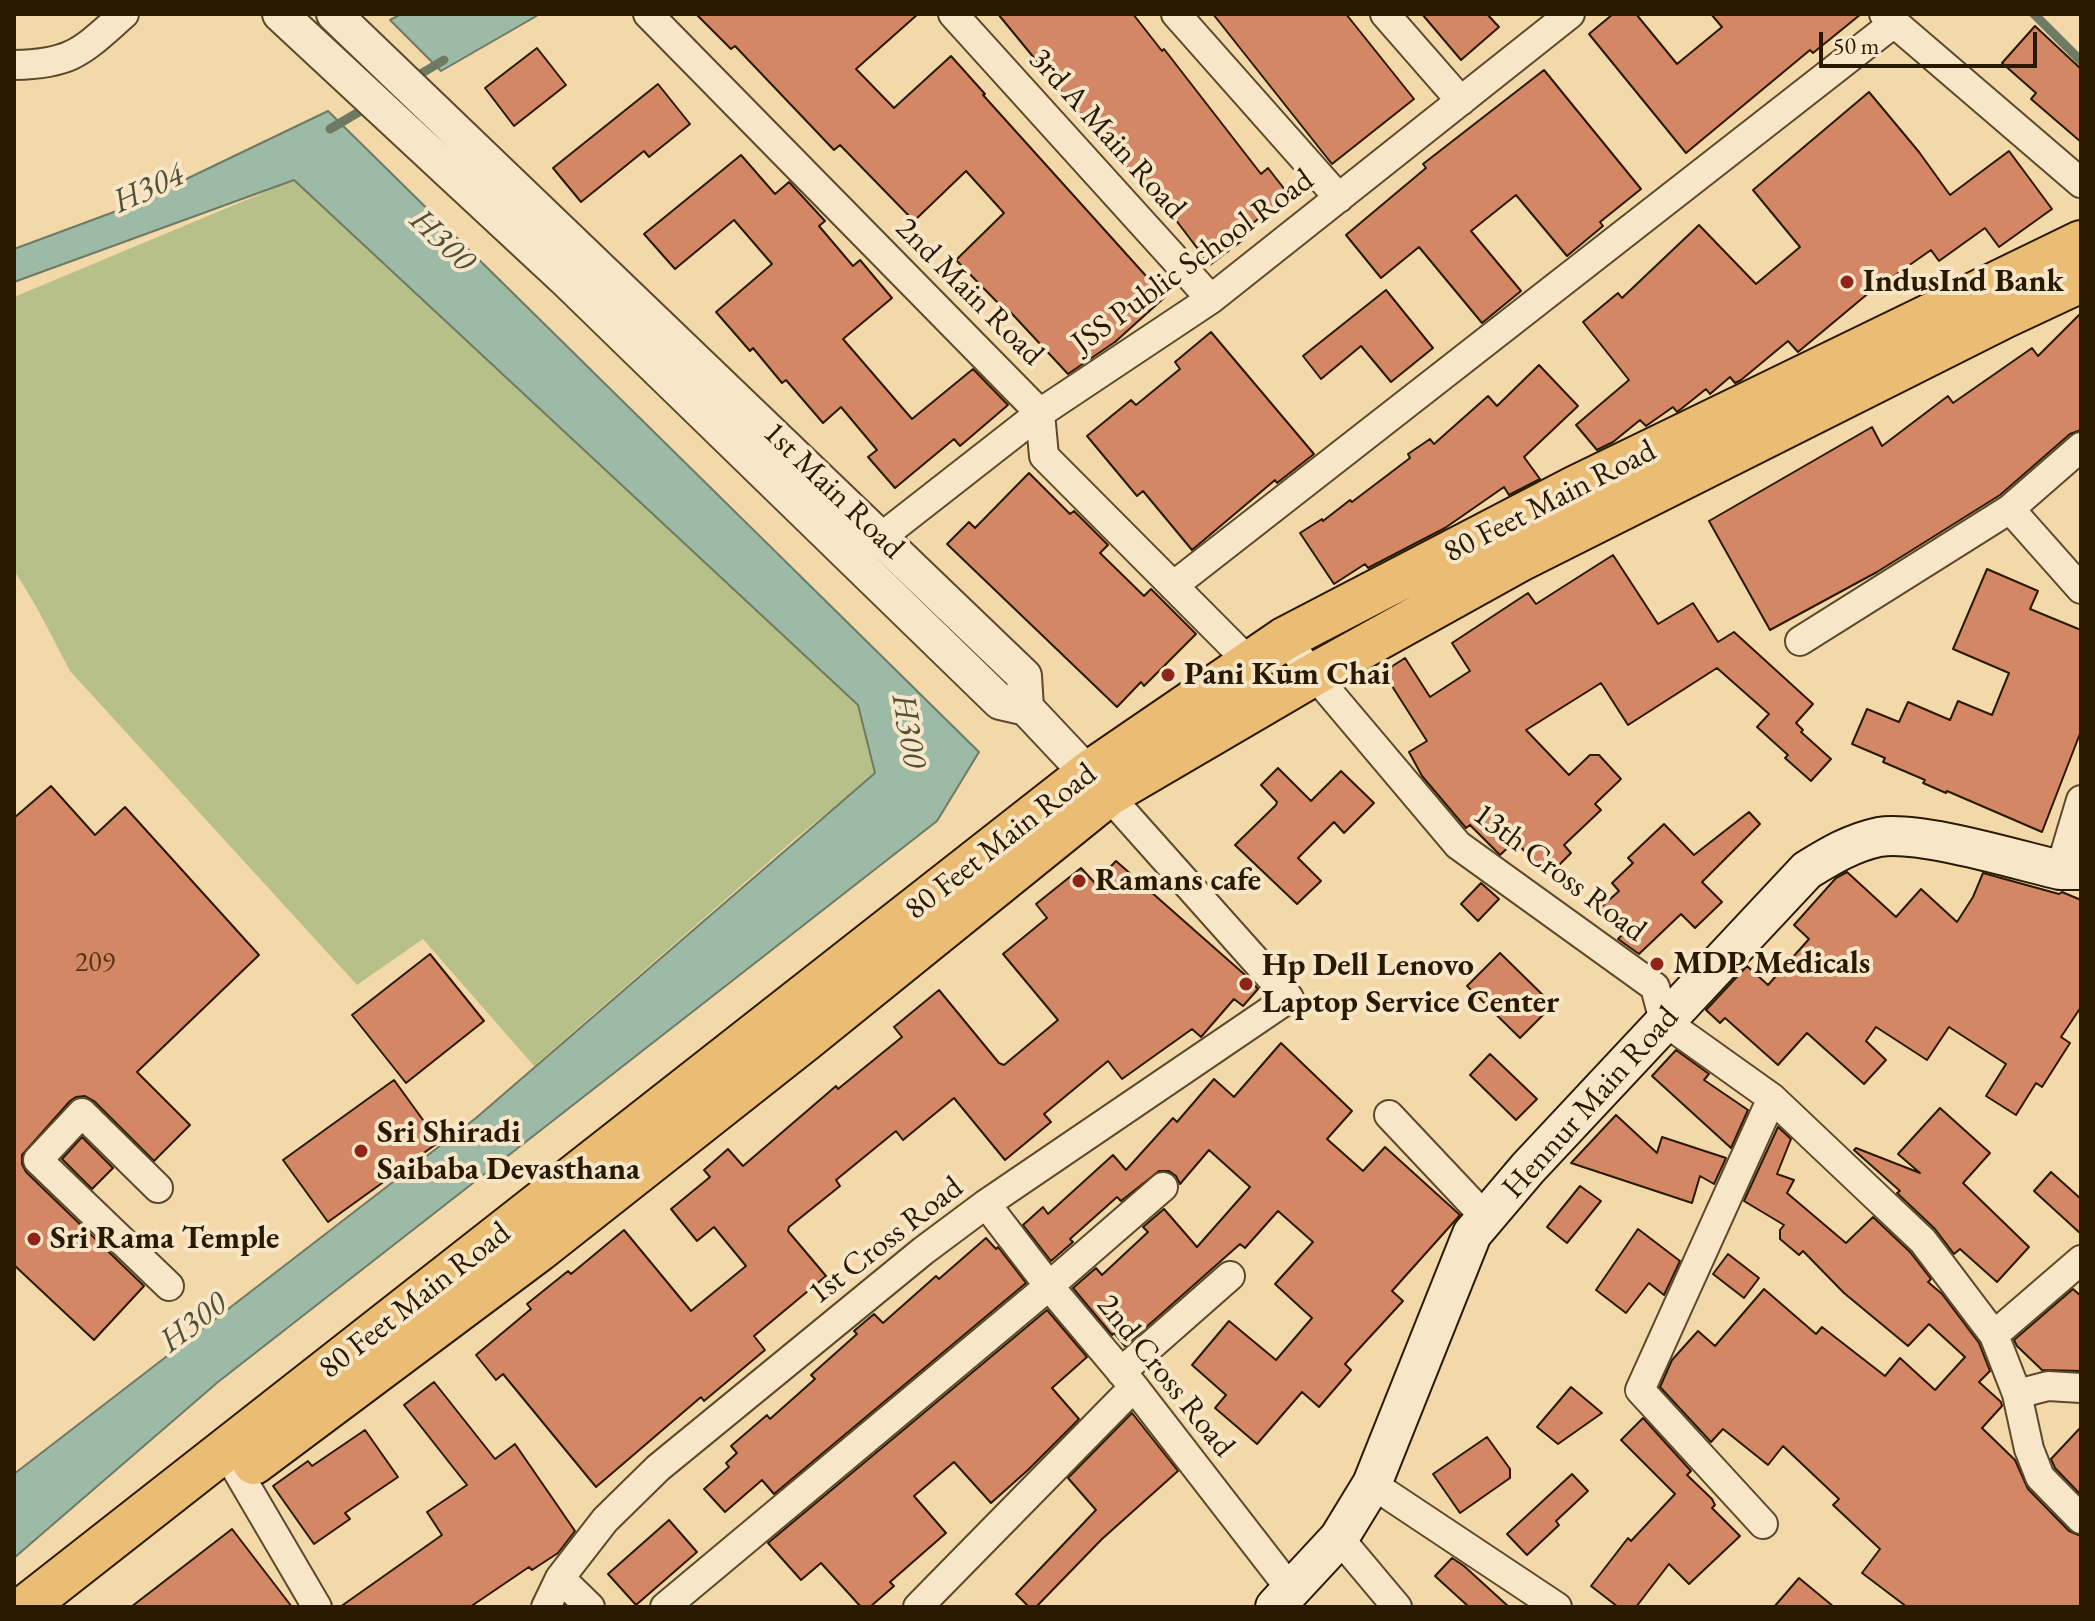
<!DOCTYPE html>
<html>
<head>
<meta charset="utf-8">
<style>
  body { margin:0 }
  #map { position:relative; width:2095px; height:1621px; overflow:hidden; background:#f3d9a9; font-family:"EB Garamond",serif }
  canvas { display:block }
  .frame { position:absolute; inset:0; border:16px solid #291901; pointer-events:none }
  .scale { position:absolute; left:1819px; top:32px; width:218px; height:36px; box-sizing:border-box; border:4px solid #291901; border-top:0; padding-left:10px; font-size:24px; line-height:28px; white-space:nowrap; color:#291901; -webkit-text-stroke:6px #f7e6c7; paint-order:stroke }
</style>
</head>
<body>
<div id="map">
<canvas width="2095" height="1621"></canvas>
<div class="frame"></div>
<div class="scale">50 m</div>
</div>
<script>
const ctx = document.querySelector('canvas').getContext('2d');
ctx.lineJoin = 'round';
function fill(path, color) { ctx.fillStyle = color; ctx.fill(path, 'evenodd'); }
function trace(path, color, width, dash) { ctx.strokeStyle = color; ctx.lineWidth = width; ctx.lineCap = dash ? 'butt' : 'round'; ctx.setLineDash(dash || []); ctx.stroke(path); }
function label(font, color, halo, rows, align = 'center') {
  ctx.font = font + ' "EB Garamond",serif'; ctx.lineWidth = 8; ctx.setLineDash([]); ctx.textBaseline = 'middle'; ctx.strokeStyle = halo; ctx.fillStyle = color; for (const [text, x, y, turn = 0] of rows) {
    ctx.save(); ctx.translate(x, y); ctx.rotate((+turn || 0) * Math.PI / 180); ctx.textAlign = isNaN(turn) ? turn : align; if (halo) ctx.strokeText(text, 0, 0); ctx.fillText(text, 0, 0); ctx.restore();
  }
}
fill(new Path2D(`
  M294,180L858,705L875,774L796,838L534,1066L423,939L357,985L70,671L37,608L14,570V297Z`), '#b8c08a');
const water = new Path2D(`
  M401,14H540L441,71L390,20Z
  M328,111L979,752L937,821L218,1382L14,1558V1474L476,1118L875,773L858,705L294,180L14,282V249L130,206Z`);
fill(water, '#9cbaa5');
trace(water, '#6e7a63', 2);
trace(new Path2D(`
  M2034,14L2081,61
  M412,79L444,60
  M330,129L369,106`), '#6e7a63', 9);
const building = new Path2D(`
  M696,14H918L856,69L894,108L951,56L985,94L983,95L1165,297L1115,342L1068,374L1002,303L1000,305L956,260L1004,213L966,171L914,221L840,145L834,150L735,46L731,49Z
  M998,14H1133L1162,51L1164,49L1261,174L1268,168L1289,195L1244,230L1248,236L1210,265L1150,186L1145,190L1120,158L1118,160Z
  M1213,14H1346L1414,99L1332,164Z
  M1422,14H1487L1499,27L1461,60Z
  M1613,14H1636L1677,64L1722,27L1711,14H1861L1813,53L1810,50L1686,153L1589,34Z
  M2035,26L2081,69V142L2031,99L2036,93L2002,63Z
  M537,48L566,85L514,126L485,88Z
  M1544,70L1641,189L1600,222L1603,226L1567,256L1516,195L1471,231L1521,291L1482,323L1419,247L1381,278L1346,235L1426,168L1423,164Z
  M658,84L690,124L649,157L644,151L581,202L553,168Z
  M1869,92L1919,152L1950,195L2009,151L2052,209L1999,247L1985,228L1939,261L1931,250L1891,278L1889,276L1798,352L1788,341L1741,380L1735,383L1730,377L1710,394L1706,389L1681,409L1677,412L1673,407L1646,426L1640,420L1613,442L1597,450L1576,425L1629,380L1583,322L1618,293L1622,298L1699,225L1756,284L1800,247L1753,190Z
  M741,155L775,194L789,182L825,221L819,226L853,266L860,260L892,298L843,339L912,419L973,369L1008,405L960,446L954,439L895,488L868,457L877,450L841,407L823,423L786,380L782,383L753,348L750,351L716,312L772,264L734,220L675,269L644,234Z
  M1386,290L1433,348L1391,382L1361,346L1321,379L1303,356Z
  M2081,313V430L2070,434L2000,495L1877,572L1770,630L1709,521L1872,427L1882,446L1948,396L1953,403L2032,348L2038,356Z
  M1211,332L1314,454L1277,483L1275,480L1192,550L1143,491L1137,496L1087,436L1131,400L1136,405L1180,369L1175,362Z
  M1539,365L1578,406L1524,457L1540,479L1509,495L1504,487L1445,528L1368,568L1365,564L1334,584L1300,533L1322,519L1323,521L1350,500L1352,502L1410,458L1408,454L1430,439L1434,444L1488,396L1497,406Z
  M1029,473L1070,514L1074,511L1108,545L1100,553L1144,596L1151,589L1196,634L1144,686L1141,682L1117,707L947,544L969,522L975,528Z
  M1613,555L1658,624L1693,603L1718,642L1734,632L1813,704L1796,723L1803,730L1801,732L1831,759L1811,781L1785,758L1788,755L1757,727L1769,714L1717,668L1628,725L1601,683L1526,730L1569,775L1590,755H1599L1621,779L1595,804L1601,810L1564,845L1571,853L1548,876L1515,841L1500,855L1470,825L1466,828L1422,776L1409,752L1427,741L1383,672L1405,658L1430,697L1470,671L1452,643L1528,593L1536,604Z
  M1987,569L2038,591L2030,609L2081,630V731L2042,832L1947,791L1946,793L1923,783L1925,780L1883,762L1885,758L1852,744L1867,709L1899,722L1908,702L1950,720L1958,701L1992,715L2009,673L1953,649Z
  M1278,768L1311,801L1341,771L1374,803L1344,833L1334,822L1298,858L1321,881L1297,904L1235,845L1276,805L1277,802L1261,785Z
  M51,786L95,835L125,807L259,955L137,1072L190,1125L154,1161L94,1101L85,1096L76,1097L70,1101L22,1155V1164L26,1172L144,1286L94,1340L14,1265V818Z
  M1749,812L1760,824L1702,882L1722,902L1695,928L1681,914L1639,954L1618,939L1622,935L1598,910L1619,891L1612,883L1633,863L1628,858L1664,824L1694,855Z
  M1116,861L1244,974L1258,989L1243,1006L1234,999L1201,1037L1192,1029L1122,1079L1108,1061L1044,1114L1051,1122L1005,1160L954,1098L903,1140L896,1131L836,1180L840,1186L789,1227L788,1231L826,1276L754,1336L765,1350L704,1401L701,1397L596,1487L503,1374L496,1380L476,1355L531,1309L527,1304L568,1271L571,1274L624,1230L691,1311L746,1266L714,1227L697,1241L671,1209L710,1177L704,1170L728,1149L743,1166L836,1086L838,1089L902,1037L894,1027L939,990L999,1063L1004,1065L1058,1020L1003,954L1047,918L1036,904L1081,868L1095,883Z
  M1847,872L1896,917L1921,889L1957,922L1973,897L1983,873L2059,894L2062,892L2081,900V1007L2061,1037L2070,1043L2042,1087L2036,1083L2016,1115L1986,1096L2006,1064L1949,1027L1927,1060L1876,1027L1866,1041L1886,1060L1864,1084L1807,1033L1778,1065L1725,1018L1720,1023L1706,1010L1747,966L1768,985L1809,939L1794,925L1836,878Z
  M1481,883L1499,899L1478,921L1461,904Z
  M1500,953L1553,1005L1520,1038L1467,986Z
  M430,954L484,1021L406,1083L352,1015Z
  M1281,1043L1352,1111L1327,1139L1363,1171L1385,1147L1460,1215L1392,1291L1403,1301L1345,1364L1351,1370L1319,1407L1302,1392L1257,1444L1215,1408L1226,1395L1192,1365L1229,1321L1276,1360L1312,1318L1275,1284L1313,1242L1278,1211L1245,1248L1240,1244L1125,1346L1114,1333L1112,1335L1073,1288L1096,1268L1102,1275L1148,1232L1143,1227L1164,1209L1197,1247L1250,1187L1209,1150L1180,1184L1176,1176L1169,1171H1159L1121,1201L1117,1197L1070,1239L1073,1242L1051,1261L1023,1225L1043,1207L1048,1214L1113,1155L1126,1170L1173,1118L1177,1122L1214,1079L1234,1097Z
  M1676,1050L1709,1074L1704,1080L1748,1110L1731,1148L1652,1076Z
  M1490,1054L1537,1099L1516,1120L1470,1075Z
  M394,1080L439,1142L328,1222L283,1160Z
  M1940,1108L1990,1153L1963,1183L2029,1247L1997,1282L1960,1249L1954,1254L1935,1229L1897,1193L1900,1191L1854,1150L1856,1148L1920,1173L1898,1154Z
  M1616,1115L1657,1153L1662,1137L1726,1158L1714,1184L1700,1176L1692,1203L1571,1163Z
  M1778,1127L1791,1139L1777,1174L1794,1180L1787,1193L1846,1243L1873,1217L1910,1252L1931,1279L1928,1282L1942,1294L1979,1343L1990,1371L1979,1382L2001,1402L2002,1406L1982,1428L2015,1460L2028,1489L2069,1531L2081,1536V1607H1907L1862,1573L1880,1549L1833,1505L1839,1499L1783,1446L1768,1465L1723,1429L1711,1442L1660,1387L1672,1360L1698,1331L1715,1346L1764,1289L1816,1334L1822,1327L1885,1376L1900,1358L1935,1390L1965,1357L1929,1324L1908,1346L1844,1293L1803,1251L1799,1255L1780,1239V1230L1784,1225L1744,1201Z
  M82,1137L113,1168L92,1189L62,1159Z
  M2051,1172L2081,1199V1234L2034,1191Z
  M1580,1186L1601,1201L1567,1243L1547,1227Z
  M1638,1229L1680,1261L1664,1295L1649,1283L1626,1313L1596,1290Z
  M986,1238L996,1249L998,1247L1026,1283L774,1494L762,1480L725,1512L704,1489L729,1467L726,1463L737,1453L731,1446L767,1415L770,1419L815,1379L811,1375L857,1334L854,1331L874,1314L883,1323L936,1276L939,1279Z
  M1728,1254L1759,1278L1744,1298L1713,1274Z
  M2073,1289L2081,1296V1371L2042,1370L2017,1346L2014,1340Z
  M1047,1310L1087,1357L1052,1388L1079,1419L1028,1470L991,1503L954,1462L914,1496L946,1533L890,1582L894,1586L870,1607H861L821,1563L801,1580L768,1543Z
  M434,1382L495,1459L515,1444L575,1531L558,1553L532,1570L529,1567L470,1607H340L442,1535L427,1512L467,1485L404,1405Z
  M1571,1387L1602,1413L1558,1444L1537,1427Z
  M1132,1413L1178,1471L1102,1539L1036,1607H1029L1016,1594L1096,1510L1068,1478Z
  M1643,1418L1691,1471L1687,1475L1712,1499L1715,1505L1712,1508L1740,1536L1689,1584L1669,1564L1636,1607H1618L1591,1586L1628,1538L1631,1541L1675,1494L1621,1440Z
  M2081,1427V1495L2055,1468L2051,1459Z
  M365,1430L398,1477L345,1513L350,1519L314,1544L273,1486L308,1461L312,1466Z
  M1487,1437L1510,1469V1478L1460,1513L1433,1474Z
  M1572,1474L1588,1491L1556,1521L1559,1525L1527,1555L1507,1534Z
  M669,1520L697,1552L636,1605L608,1574Z
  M232,1529L292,1607H131Z
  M1452,1558L1464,1566L1509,1607H1469L1435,1576Z
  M1799,1578L1834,1607H1774Z`);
fill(building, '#d38764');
trace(building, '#291901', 2);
const minor = new Path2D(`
  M648,14L1040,413L1044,456L1249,662
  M953,14L1211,299
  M1176,14L1339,198
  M1385,14L1461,101
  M1884,14L2081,183
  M14,65C73,64 82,51 124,14
  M2010,509L2081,589
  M866,549L1040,413L1211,299L1570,14
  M1173,586L1894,23
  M1284,639L1458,845L1655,987L1664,1021L1772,1098L1923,1241L1994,1335L2017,1394L2029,1449L2040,1477L2081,1519
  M1800,641L2010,509L2081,447
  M2060,870L2081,800
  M1389,1115L1486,1218
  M158,1188L82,1113L38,1160L169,1286
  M986,1204L1049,1286L1134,1387L1292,1591
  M1994,1335L2081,1260
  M1121,1372L1230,1276
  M2017,1394L2048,1386L2081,1388
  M225,1450L317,1607
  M1372,1484L1557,1607
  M1763,1524L1640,1390L1772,1098
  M1339,1538L1397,1607
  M560,1578L590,1607
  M546,1607L560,1578L605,1520L658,1468L923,1251L986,1204L1289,998L1108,795
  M665,1607L1049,1286L1163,1187
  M918,1607L1134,1387`);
const tertiary = new Path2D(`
  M280,14L564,278L1000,702L1026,708
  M334,14L1024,676L1026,708L1105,792`);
const secondary = new Path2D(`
  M1275,1607L1339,1538L1372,1484L1472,1234L1528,1168L1807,870C1830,856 1851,843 1879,837C1919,830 2017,860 2060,870H2081`);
const primary = new Path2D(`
  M254,1463L539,1250L805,1040L1108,795L1313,675L1522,559L2004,317L2081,281
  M25,1607L1088,773L1284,639L1576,487L2081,242`);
trace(minor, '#5c492b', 32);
trace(tertiary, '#5c492b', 38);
trace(secondary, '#291901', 42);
trace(primary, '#291901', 46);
trace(minor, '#f7e6c7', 28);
trace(tertiary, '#f7e6c7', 34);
trace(secondary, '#f7e6c7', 38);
trace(primary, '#eabc74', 42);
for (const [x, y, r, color] of [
  [1847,282,8,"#8f2418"],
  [1168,675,8,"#8f2418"],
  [1079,881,8,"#8f2418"],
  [1657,964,8,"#8f2418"],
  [1246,984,8,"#8f2418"],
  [361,1151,8,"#8f2418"],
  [34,1239,8,"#8f2418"]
]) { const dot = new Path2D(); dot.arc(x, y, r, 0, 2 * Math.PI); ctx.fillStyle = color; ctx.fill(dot); trace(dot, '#f7e6c7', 3); }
label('28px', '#54341a', null, [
  ["209",95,963]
]);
label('32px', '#291901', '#f7e6c7', [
  ["3rd A Main Road",1107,134,48],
  ["JSS Public School Road",1193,262,-36],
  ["2nd Main Road",969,292,45],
  ["1st Main Road",833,491,44],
  ["80 Feet Main Road",1550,502,-27],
  ["80 Feet Main Road",1001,842,-38],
  ["13th Cross Road",1559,873,37],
  ["Hennur Main Road",1591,1103,-48],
  ["1st Cross Road",886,1241,-38],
  ["80 Feet Main Road",415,1301,-38],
  ["2nd Cross Road",1165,1376,51]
]);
label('bold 32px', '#291901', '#f7e6c7', [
  ["IndusInd Bank",1863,282],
  ["Pani Kum Chai",1184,675],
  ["Ramans cafe",1095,881],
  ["MDP Medicals",1673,964],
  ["Hp Dell Lenovo",1262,966],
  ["Laptop Service Center",1262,1003],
  ["Sri Shiradi",377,1133],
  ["Saibaba Devasthana",377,1170],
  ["Sri Rama Temple",50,1239]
], 'left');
label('italic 34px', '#51513a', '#f7e6c7', [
  ["H304",149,189,-25],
  ["H300",442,241,43],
  ["H300",908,731,80],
  ["H300",194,1323,-38]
]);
</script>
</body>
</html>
